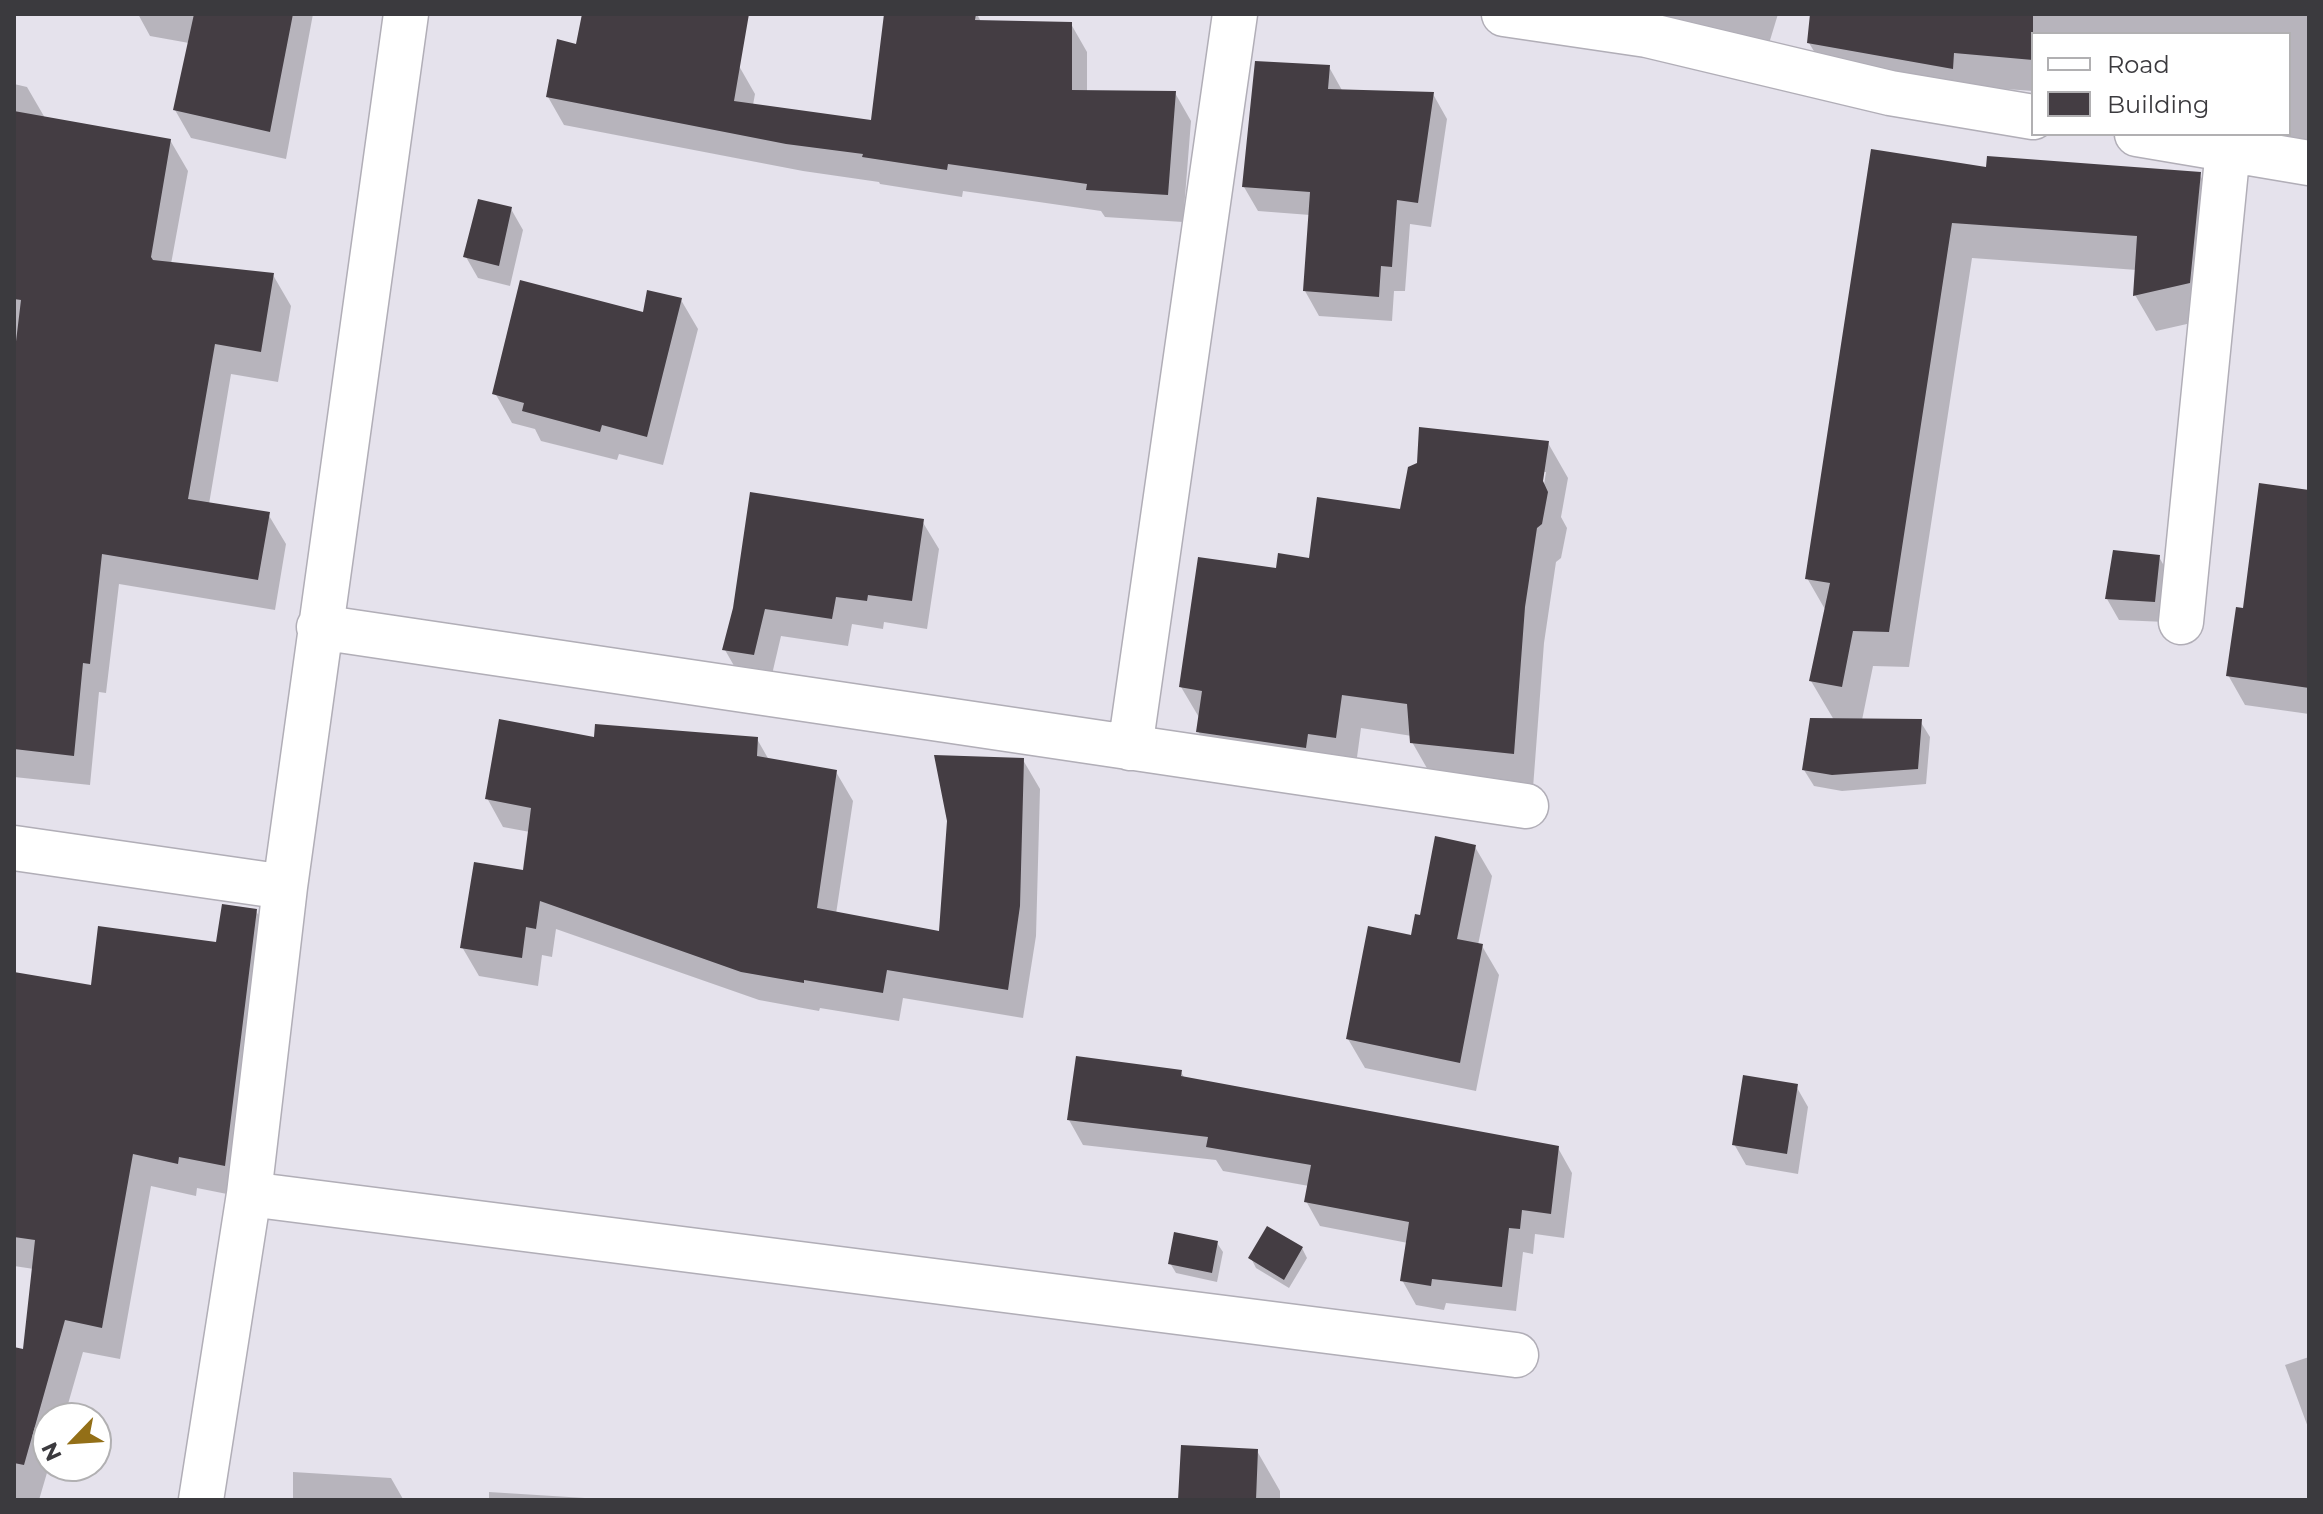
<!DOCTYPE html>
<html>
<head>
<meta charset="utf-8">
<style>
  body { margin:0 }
  #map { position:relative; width:2323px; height:1514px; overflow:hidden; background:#e5e2ec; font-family:Montserrat,sans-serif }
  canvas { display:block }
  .frame { position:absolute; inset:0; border:16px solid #3b3a3e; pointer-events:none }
  .legend { position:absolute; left:2031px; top:32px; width:260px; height:104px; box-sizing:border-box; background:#fff; border:2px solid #b1b0b2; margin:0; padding:10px 14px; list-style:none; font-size:24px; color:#3b3a3e }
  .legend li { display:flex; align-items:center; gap:16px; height:40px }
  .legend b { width:40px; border:2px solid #b1b0b2 }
  .north { position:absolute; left:32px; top:1402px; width:80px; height:80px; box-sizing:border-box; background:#fff; border:2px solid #b1b0b2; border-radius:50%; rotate:245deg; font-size:22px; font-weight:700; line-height:32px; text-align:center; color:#3b3a3e }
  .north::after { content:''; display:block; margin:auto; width:28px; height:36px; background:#936f17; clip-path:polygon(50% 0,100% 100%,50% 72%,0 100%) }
</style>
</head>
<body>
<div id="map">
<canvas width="2323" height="1514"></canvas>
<div class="frame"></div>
<ul class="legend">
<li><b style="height:10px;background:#fff"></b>Road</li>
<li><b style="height:22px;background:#443d43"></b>Building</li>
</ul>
<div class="north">N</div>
</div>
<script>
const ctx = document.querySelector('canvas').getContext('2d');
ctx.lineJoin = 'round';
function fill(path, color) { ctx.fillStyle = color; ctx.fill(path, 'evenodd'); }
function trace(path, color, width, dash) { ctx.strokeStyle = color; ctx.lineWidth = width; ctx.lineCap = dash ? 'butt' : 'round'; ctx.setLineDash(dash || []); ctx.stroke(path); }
fill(new Path2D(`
  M138,14H313L286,159L191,138L175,110L189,43L150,36Z
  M584,14H737L739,66L755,94L753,105L873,122L886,14H977L981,22L1071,24L1087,52V92L1175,93L1191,121L1183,222L1105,217L1101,211L963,191L962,197L880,184L879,182L803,171L564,125L548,97L577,46Z
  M1605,14H1778L1764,60Z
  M1812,14H2309V162L2252,134H2289V34H2033V91L1829,76L1809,43Z
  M1329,67L1343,92L1433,94L1447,119L1431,227L1410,224L1405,291H1394L1392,321L1319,316L1305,291L1310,215L1258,211L1244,187Z
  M14,84L27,87L45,118L170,140L188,171L171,264L273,275L291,306L278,382L231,374L209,504L268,514L286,544L275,610L119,584L106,693L99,692L90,785L14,777V300L24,232L14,230Z
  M1873,152L1988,170L2199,174L2220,210L2209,319L2156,331L2135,295L2137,270L1972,258L1909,667L1873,666L1862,720L1920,721L1930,737L1926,784L1842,791L1814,786L1804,770L1834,720L1811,681L1826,611L1807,578Z
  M511,209L523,230L510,286L478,278L466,257Z
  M681,300L698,329L663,465L619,454L617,460L541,441L535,429L512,423L495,393L644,314Z
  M1548,443L1568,478L1561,517L1567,528L1561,558L1556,562L1544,643L1533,788L1432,777L1412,742V736L1361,728L1355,772L1218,766L1198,731L1200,719L1181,687L1277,570L1310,560L1402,511ZM1542,472H1546L1543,491Z
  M2309,492V714L2245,705L2228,675L2245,610Z
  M922,521L939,549L927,629L884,622L883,629L852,624L848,646L781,636L770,683L741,678L725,650L735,608Z
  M2159,557L2171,578L2166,622L2119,620L2107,599Z
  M757,739L769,760L836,772L853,801L836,914L941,934L1023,760L1040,789L1036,936L1023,1018L903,998L899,1021L820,1008L819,1011L759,1000L556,929L552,957L542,955L538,986L479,976L462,947L524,873L530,832L503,827L487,798L596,740Z
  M1475,847L1492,876L1478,945L1482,946L1499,975L1476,1091L1365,1068L1348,1039L1412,937L1421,917Z
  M256,911L275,944L242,1197L197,1188L196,1196L151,1186L120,1359L83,1352L64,1418H48L49,1466L39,1500H14V1349L25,1351L34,1269L14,1266V974L93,987L217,944Z
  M1181,1072L1185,1079L1558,1148L1572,1173L1564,1238L1535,1234L1533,1254L1523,1252L1516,1311L1446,1303L1444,1310L1416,1305L1402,1280L1408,1243L1320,1226L1306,1201L1309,1186L1223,1171L1216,1160L1083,1145L1069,1120Z
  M1796,1086L1808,1107L1798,1174L1746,1165L1734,1144Z
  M1217,1243L1223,1252L1217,1282L1176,1273L1170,1263Z
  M1302,1248L1307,1258L1289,1288L1256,1268L1251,1258Z
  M2309,1357V1430L2285,1365Z
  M1257,1451L1280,1491V1500H1180Z
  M293,1472L391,1478L403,1499L293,1500Z
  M489,1492L585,1498L586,1500H489Z`), '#0003');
fill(new Path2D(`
  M194,14H293L270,132L173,110Z
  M582,14H749L734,101L871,120L884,14H976L975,20L1072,22V90L1176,91L1168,195L1086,190L1087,184L948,164L947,170L862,157L863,154L786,144L546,97L557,39L576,44Z
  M1810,14H2033V60L1954,53L1953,69L1807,43Z
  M1255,61L1330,65L1328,89L1434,92L1418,203L1397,200L1392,267L1381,266L1379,297L1303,291L1310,192L1242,187Z
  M14,111L171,139L151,257L153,260L274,273L261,352L215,344L188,499L270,512L258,580L102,554L90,664L83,663L74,756L14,749V358L21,300L14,299Z
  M1871,149L1986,167L1987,156L2201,172L2190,283L2133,296L2137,236L1952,223L1889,632L1853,631L1842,687L1809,681L1830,583L1805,579Z
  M478,199L512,207L499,266L463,257Z
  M520,280L643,312L647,290L682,298L647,437L602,425L600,432L522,411L524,403L492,394Z
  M1419,427L1549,441L1543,481L1548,492L1542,524L1537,528L1525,607L1514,754L1410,743L1407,704L1342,695L1336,738L1308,734L1306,748L1196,732L1202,691L1179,687L1198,557L1276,568L1278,553L1309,558L1317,497L1400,509L1408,467L1417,463Z
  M2259,483L2309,490V688L2226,676L2236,607L2243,608Z
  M750,492L924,519L912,601L868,595L867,601L836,597L832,619L765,609L754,655L722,650L733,608Z
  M2113,550L2160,555L2155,602L2105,599Z
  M1810,718L1922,719L1918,769L1832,775L1802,770Z
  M499,719L594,737L595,724L758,737L757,756L837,770L817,908L939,931L947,821L934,755L1024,758L1020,906L1008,990L887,970L883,993L804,980V983L741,972L540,901L536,929L526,927L522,958L460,948L474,862L523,870L531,808L485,799Z
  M1435,836L1476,845L1457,939L1483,944L1460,1063L1346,1039L1368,926L1411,935L1415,914L1420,915Z
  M222,904L257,909L225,1166L179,1157L178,1164L133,1154L102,1328L65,1320L24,1465L14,1463V1347L23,1349L35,1240L14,1237V972L91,985L98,926L216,942Z
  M1076,1056L1182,1070L1181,1076L1559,1146L1551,1214L1522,1210L1520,1229L1509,1228L1502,1287L1432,1279L1431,1286L1400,1281L1409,1222L1304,1202L1311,1165L1206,1147L1208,1137L1067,1120Z
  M1743,1075L1798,1084L1787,1154L1732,1145Z
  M1267,1226L1303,1247L1284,1280L1248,1258Z
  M1174,1232L1218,1241L1212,1273L1168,1264Z
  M1181,1445L1258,1449L1256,1500H1178Z`), '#443d43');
const minor = new Path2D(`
  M1504,14L1647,35L1890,93L2033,117
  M2137,134L2309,163
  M2181,622L2228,149
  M319,627L1526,806
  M1130,748L1235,14
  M14,848L285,887
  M249,1194L1516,1355
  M201,1500L249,1194L285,887L406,14`);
trace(minor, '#b1aeb7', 47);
trace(minor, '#fff', 44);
</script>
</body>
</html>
